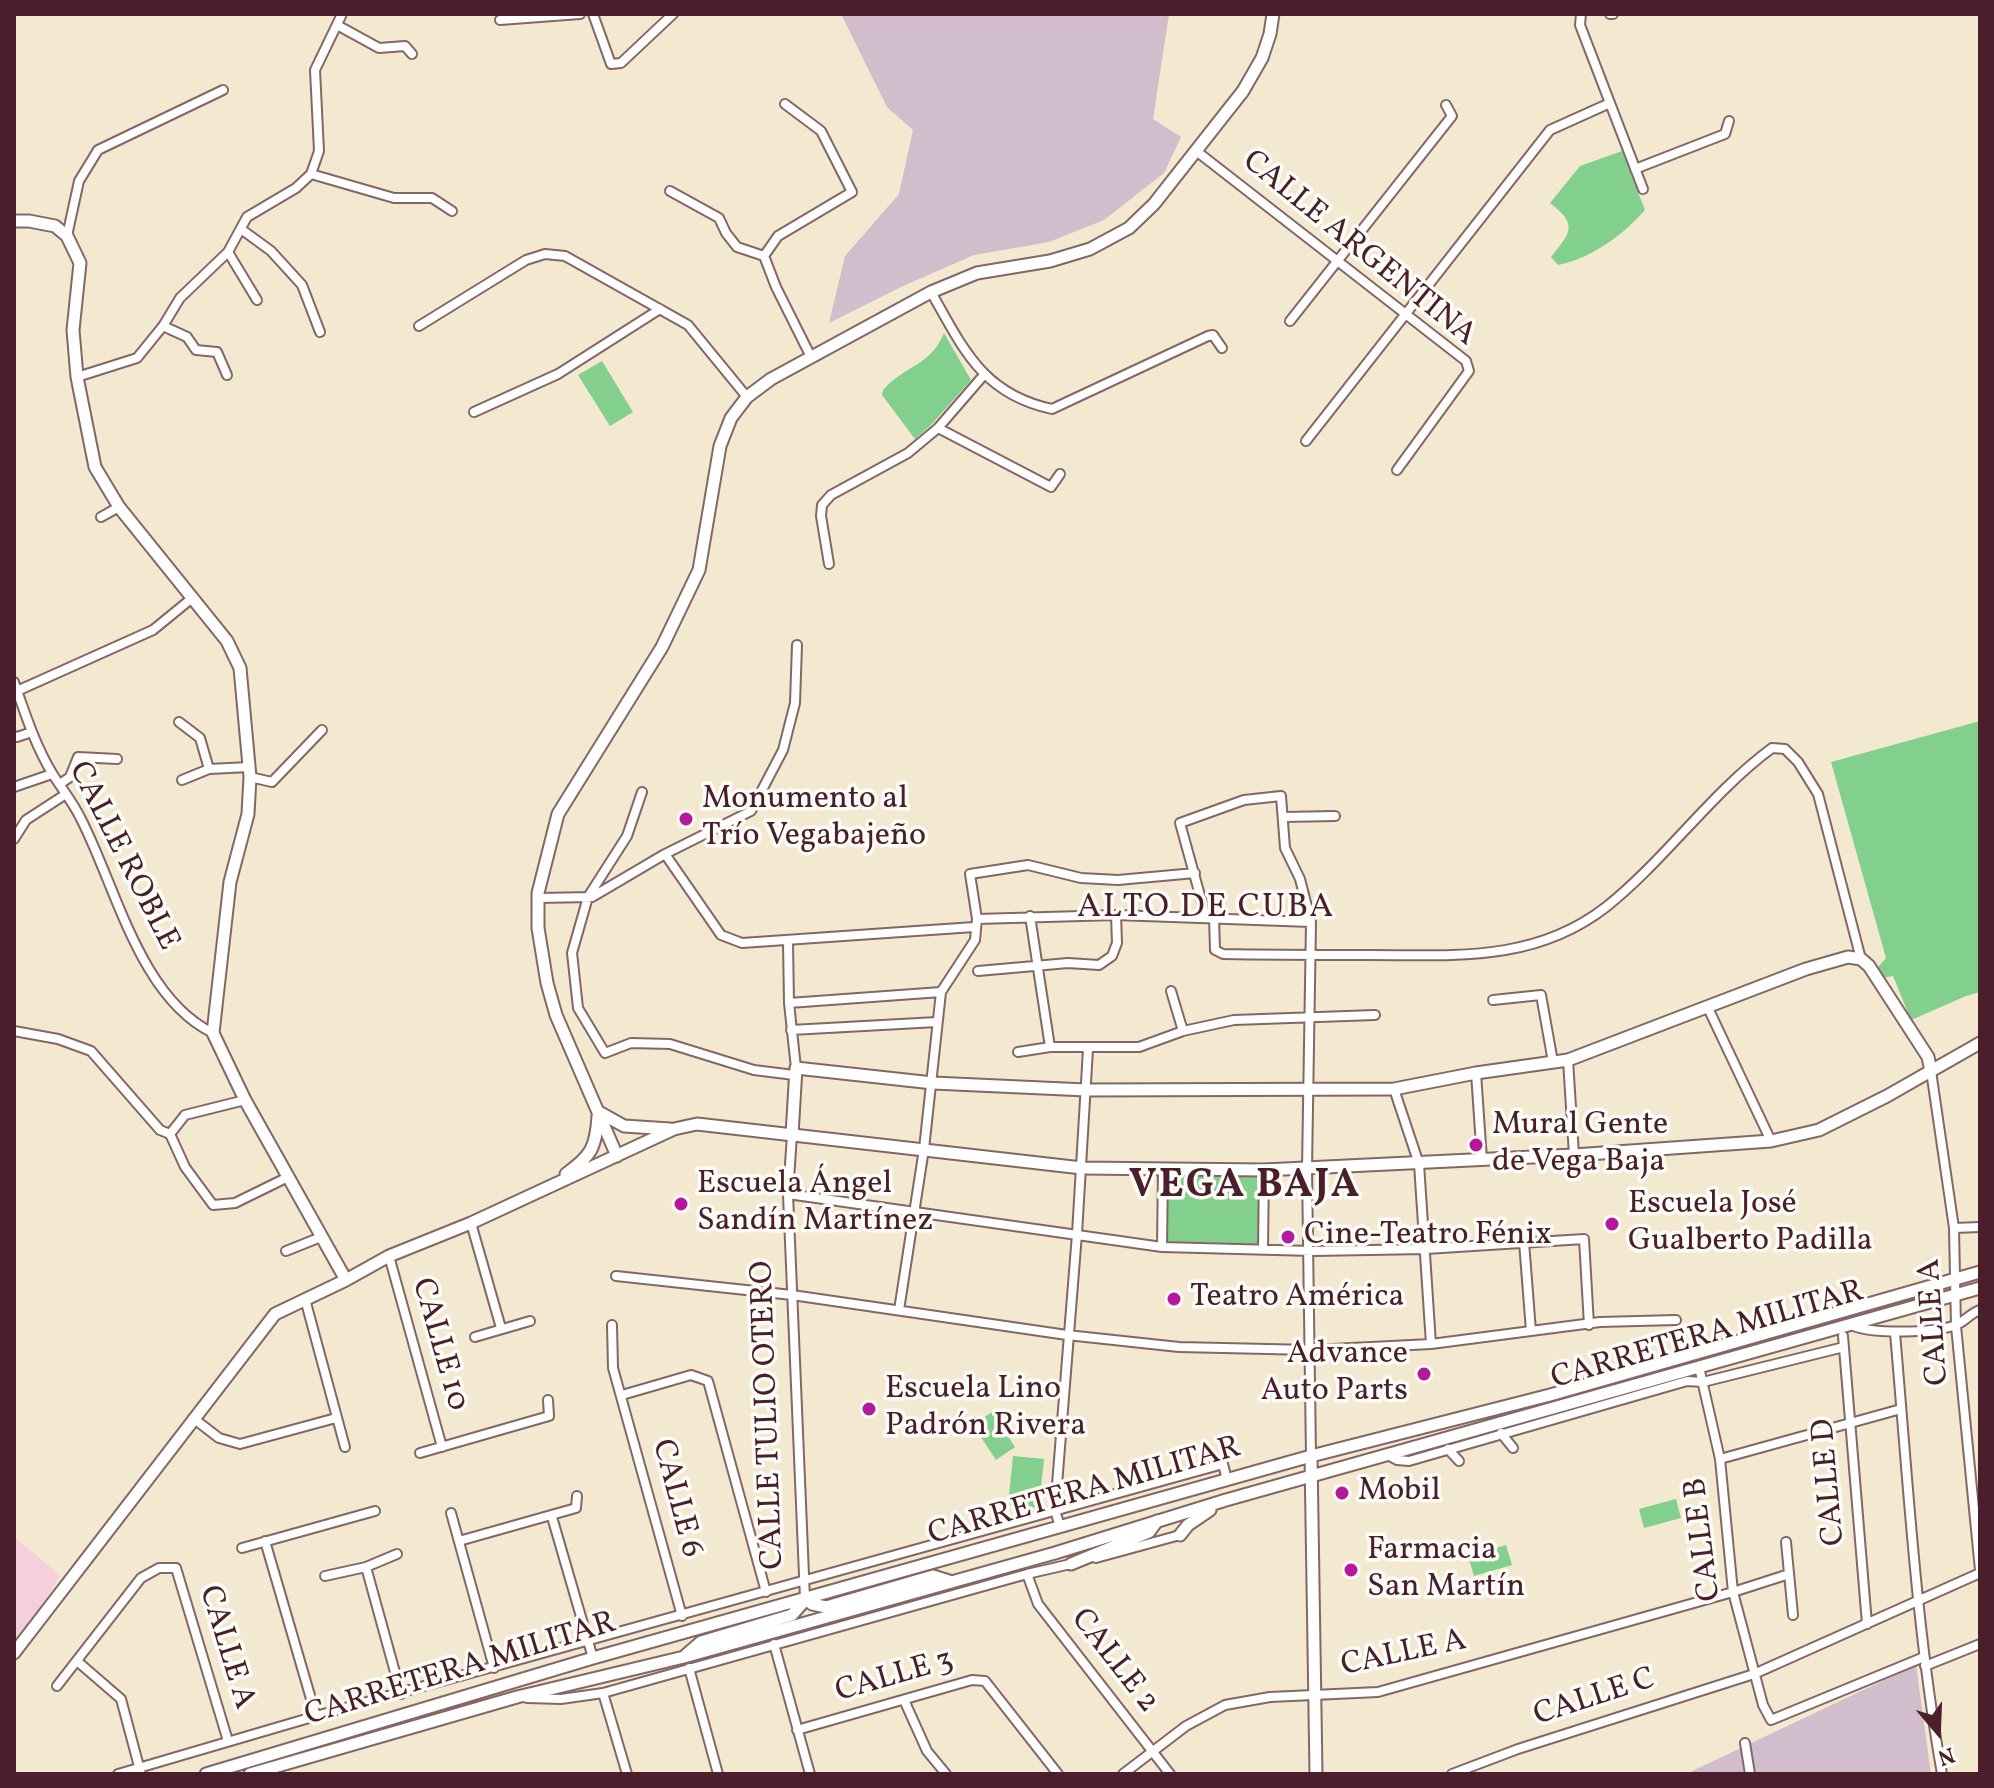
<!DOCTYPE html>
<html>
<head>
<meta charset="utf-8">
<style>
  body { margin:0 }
  #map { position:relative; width:1994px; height:1788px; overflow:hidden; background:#f2e9d0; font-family:Vollkorn,serif }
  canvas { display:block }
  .frame { position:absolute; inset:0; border:16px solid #4a1f2b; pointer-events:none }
  .north { position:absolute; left:1898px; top:1692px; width:80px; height:80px; -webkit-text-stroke:6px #fdfcf7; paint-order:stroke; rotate:161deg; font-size:22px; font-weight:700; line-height:32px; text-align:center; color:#4a1f2b }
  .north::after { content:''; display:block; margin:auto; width:28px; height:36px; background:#4a1f2b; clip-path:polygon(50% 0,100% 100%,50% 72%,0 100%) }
</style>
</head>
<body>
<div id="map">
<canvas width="1994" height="1788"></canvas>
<div class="frame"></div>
<div class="north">N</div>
</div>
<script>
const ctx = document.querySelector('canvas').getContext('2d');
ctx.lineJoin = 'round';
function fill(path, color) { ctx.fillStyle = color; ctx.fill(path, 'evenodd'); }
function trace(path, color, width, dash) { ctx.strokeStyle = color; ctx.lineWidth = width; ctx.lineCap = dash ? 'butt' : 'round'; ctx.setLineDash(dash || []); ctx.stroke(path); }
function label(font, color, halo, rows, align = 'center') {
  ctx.font = font + ' Vollkorn,serif'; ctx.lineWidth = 7; ctx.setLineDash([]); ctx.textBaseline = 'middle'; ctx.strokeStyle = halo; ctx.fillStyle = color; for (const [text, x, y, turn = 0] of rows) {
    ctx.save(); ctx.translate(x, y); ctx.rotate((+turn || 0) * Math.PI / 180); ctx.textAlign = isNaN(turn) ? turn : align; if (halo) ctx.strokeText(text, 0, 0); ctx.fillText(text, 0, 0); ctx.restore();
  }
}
fill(new Path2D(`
  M14,1537L60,1575L14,1654Z`), '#f5cfda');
fill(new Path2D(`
  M844,14H1169L1153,119L1181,137L1164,173L1104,220L1049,242L974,255L903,286L829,323L845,256L899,194L913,130L887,107L842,16Z
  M1916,1665L1931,1774H1686Z`), '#d1bdcb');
fill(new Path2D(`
  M1622,151L1645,210C1623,235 1592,258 1558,265L1551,257C1570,233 1579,225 1550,203L1580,166Z
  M944,333L971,380L931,425L915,439L882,395L883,390C906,364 930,367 944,333Z
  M602,361L633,412L610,426L578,375Z
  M1980,721V992L1966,996L1911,1020L1893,976L1884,978L1878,967L1886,958L1831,762Z
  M1166,1171L1261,1173L1260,1244L1165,1242Z
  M992,1412L1015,1447L996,1460L973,1425Z
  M1013,1456L1044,1459L1039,1508L1008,1505Z
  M1676,1499L1681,1518L1644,1528L1639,1509Z
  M1506,1545L1512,1565L1474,1576L1468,1556Z`), '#83cf8e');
const street = new Path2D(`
  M593,14L611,64L621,63L673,14
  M1581,14L1580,25L1643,189
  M1610,14H1613
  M500,20L580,14
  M337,25L379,48L405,46L412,54
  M785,104L821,131L852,192L778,236L764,256L776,287L811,357
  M1195,150L1466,361L1469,371L1397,470
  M1635,169L1725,134L1729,121
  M311,174L394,198H432L452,211
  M670,191L719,218L726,233L737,247L764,256
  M241,229L271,251L302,285L320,332
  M67,236L79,181L98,150L223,90
  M228,252L257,300
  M931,292C963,348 982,394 1052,409L1208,336L1213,335L1222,348
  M1290,321L1452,116L1446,105
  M163,326L187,337L196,350L217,352L227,375
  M419,326L526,260L545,254L565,256L688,325L747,397
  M77,377L137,358L163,326L180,298L228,252L247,217L296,188L311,174L319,151L315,70L342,14
  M474,412L558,374L660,309
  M938,428L1051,487L1060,474
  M1306,441L1550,130L1610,103
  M101,517L119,507
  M829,564L821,516L822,505L831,495L908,453L938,428L983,376
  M14,682C25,713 35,745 52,773C61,788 73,802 81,819C116,887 140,998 213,1033
  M17,691L153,630L191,599
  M179,722L200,738L209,769
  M14,736L17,737L32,732
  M250,777L272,782L322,730
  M182,780L209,769L249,767
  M60,784L70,777L78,757L117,759
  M14,787L52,774
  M642,792L627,836L588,897L572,953L578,1008L605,1053L631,1043L670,1044L754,1070L794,1075
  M1284,817L1335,816
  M14,839L26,820L66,794
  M665,854L721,935L742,943L974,927
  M539,898L592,897L665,854L751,811L783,750L795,703L797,645
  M1030,916L1050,1047
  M1206,917L1180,823L1244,800L1281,796L1285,848L1300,879L1311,922L1307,1169L1311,1456
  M1214,917L1215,950L1223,954C1271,955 1320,955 1368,955C1453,955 1534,963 1606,907C1666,859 1711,793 1772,748L1785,749L1798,762L1818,794L1861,959
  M977,919L1116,915L1311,922
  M788,942L789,1003L796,1068
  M978,971L1068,963L1099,965L1112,956L1117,943L1116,915
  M1171,991L1183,1031
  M1493,1000L1541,995L1553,1062
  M789,1003L941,992
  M1708,1008L1771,1141
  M791,1030L937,1022
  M14,1031L58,1039L91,1051L160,1130L170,1134L185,1167L213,1205L235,1203L288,1177
  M1018,1052L1050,1047H1139L1183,1031L1234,1020L1375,1015
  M1568,1060L1574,1155
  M1931,1071L1954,1228L1956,1326L1980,1570
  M1476,1073L1482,1160
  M1394,1089L1419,1164L1431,1344
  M170,1134L185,1115L245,1100
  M792,1135L788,1194L805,1599
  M788,1194L1162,1247L1313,1251L1426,1249L1584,1239L1589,1325
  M471,1223L501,1328
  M1954,1228L1980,1227
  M1524,1242L1531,1331
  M1162,1247L1163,1170
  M1263,1249L1264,1170
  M286,1251L321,1237
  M389,1256L442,1447
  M616,1276L792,1295L1067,1335L1179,1347L1311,1350L1431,1344L1600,1322L1676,1320
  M305,1299L345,1447
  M899,1310L924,1149L941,992L975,940L977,919L970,874L1028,865L1081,878L1118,880L1195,873
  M1850,1324C1865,1335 1942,1333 1958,1324C1966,1320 1971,1313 1980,1310
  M612,1325L613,1368L682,1616
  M1895,1333C1908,1481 1916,1628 1942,1774
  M1843,1336L1867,1624
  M475,1337L530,1321
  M1699,1367L1720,1459L1733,1592L1763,1705L1771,1720L1924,1657
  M622,1395L691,1375L708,1381L766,1592
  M193,1418L219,1438L240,1444L336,1418
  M1501,1433L1513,1448
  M1448,1449L1459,1461
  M420,1453L549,1416L548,1400
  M1388,1455L1397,1460L1409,1461L1687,1381L1703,1382L1844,1347
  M1720,1459L1901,1409
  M451,1513L494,1668
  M552,1517L593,1658
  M1060,1527L1055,1510L1077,1234L1088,1049
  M265,1541L316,1716
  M459,1541L576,1508L577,1496
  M1786,1542L1793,1615
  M242,1548L375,1511
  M1096,1558L1180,1535
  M366,1567L401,1694
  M1027,1574L1038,1604L1170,1774
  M325,1576L366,1567L397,1554
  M774,1644L810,1774
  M77,1661L121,1699L141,1774
  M1925,1666L1980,1644
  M689,1668L718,1774
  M57,1686L141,1578L159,1568H176L228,1741
  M603,1693L627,1774
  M527,1698L561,1699L603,1693L1027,1574L1075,1563
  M904,1700L927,1751L946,1774
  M797,1730L972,1680L985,1681L1058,1774
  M1745,1743L1750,1774
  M118,1774L316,1716L1223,1464L1227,1480
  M1123,1774L1186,1726L1225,1705L1270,1697L1378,1692L1733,1592L1789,1574
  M1452,1774L1518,1749L1754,1674L1980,1573`);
const secondary = new Path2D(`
  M14,221H29L55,226L67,236L80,263L73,330L77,377L95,467L119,507L227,641L240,668L250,777L248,814L230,882L213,1033L245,1100L346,1280
  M599,1112L624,1126L670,1129
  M792,1135L796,1068L933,1083L1086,1090L1394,1089L1476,1073L1568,1060L1806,969L1848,957L1861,959L1869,966L1928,1057L1931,1071
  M617,1156L556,1015L547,983L538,928V893L558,814L662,647L699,570L720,446L731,418L747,397L771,379L931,292L977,273L1050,261L1090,249L1129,228L1154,204L1243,91L1262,58L1270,34L1273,14
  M566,1174C591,1156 596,1148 598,1116
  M1311,1456L1316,1774
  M1180,1535L1188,1525L1210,1510
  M1071,1564L1149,1532L1157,1521
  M805,1599L812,1604L826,1607L933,1576L949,1581
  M14,1653L275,1314L346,1280L389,1256L471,1223L674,1129L697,1124L1082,1168L1264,1170L1574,1155L1771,1141L1819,1130L1887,1096L1980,1043
  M686,1655L701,1642L792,1615L805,1600
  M206,1774L593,1658L1311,1456L1550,1395L1980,1272
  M250,1774L517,1697L684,1657L1055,1553L1226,1500L1980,1288`);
trace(street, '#856665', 12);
trace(secondary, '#856665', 15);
trace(street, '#fff', 8);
trace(secondary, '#fff', 11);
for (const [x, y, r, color] of [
  [686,819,8,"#b5179e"],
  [1476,1145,8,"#b5179e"],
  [681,1204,8,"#b5179e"],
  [1612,1224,8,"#b5179e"],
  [1288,1237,8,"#b5179e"],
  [1174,1299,8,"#b5179e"],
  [1424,1374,8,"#b5179e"],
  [869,1409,8,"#b5179e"],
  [1342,1493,8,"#b5179e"],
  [1351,1570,8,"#b5179e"]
]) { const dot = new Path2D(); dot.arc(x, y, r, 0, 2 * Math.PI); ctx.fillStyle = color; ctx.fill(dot); trace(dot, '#fdfcf7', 3); }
label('32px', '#4a1f2b', '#fdfcf7', [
  ["CALLE ARGENTINA",1358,250,39],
  ["CALLE ROBLE",122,857,63],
  ["CALLE A",1936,1322,-94],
  ["CARRETERA MILITAR",1708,1337,-16],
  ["CALLE 10",438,1345,74],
  ["CALLE TULIO OTERO",770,1415,-92],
  ["CALLE D",1831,1482,-95],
  ["CARRETERA MILITAR",1085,1493,-16],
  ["CALLE 6",675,1499,75],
  ["CALLE B",1705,1539,-97],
  ["CALLE A",225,1648,73],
  ["CALLE A",1404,1655,-12],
  ["CALLE 2",1113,1662,52],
  ["CARRETERA MILITAR",461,1671,-17],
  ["CALLE 3",895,1678,-16],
  ["CALLE C",1595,1699,-18]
]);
label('32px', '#4a1f2b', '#fdfcf7', [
  ["Monumento al",702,801],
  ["Trío Vegabajeño",702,838],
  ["Mural Gente",1492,1127],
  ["de Vega Baja",1492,1164],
  ["Escuela Ángel",697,1186],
  ["Sandín Martínez",697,1223],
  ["Escuela José",1628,1206],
  ["Gualberto Padilla",1628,1243],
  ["Cine-Teatro Fénix",1304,1237],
  ["Teatro América",1190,1299],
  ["Advance",1408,1356,"right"],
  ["Auto Parts",1408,1393,"right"],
  ["Escuela Lino",885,1391],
  ["Padrón Rivera",885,1428],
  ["Mobil",1358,1493],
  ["Farmacia",1367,1552],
  ["San Martín",1367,1589]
], 'left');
ctx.letterSpacing = '2px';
label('34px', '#4a1f2b', '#fdfcf7', [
  ["ALTO DE CUBA",1206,910]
]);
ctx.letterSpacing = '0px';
ctx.letterSpacing = '2px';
label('bold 40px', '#4a1f2b', '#fdfcf7', [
  ["VEGA BAJA",1245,1189]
]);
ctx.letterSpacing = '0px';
</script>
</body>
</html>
